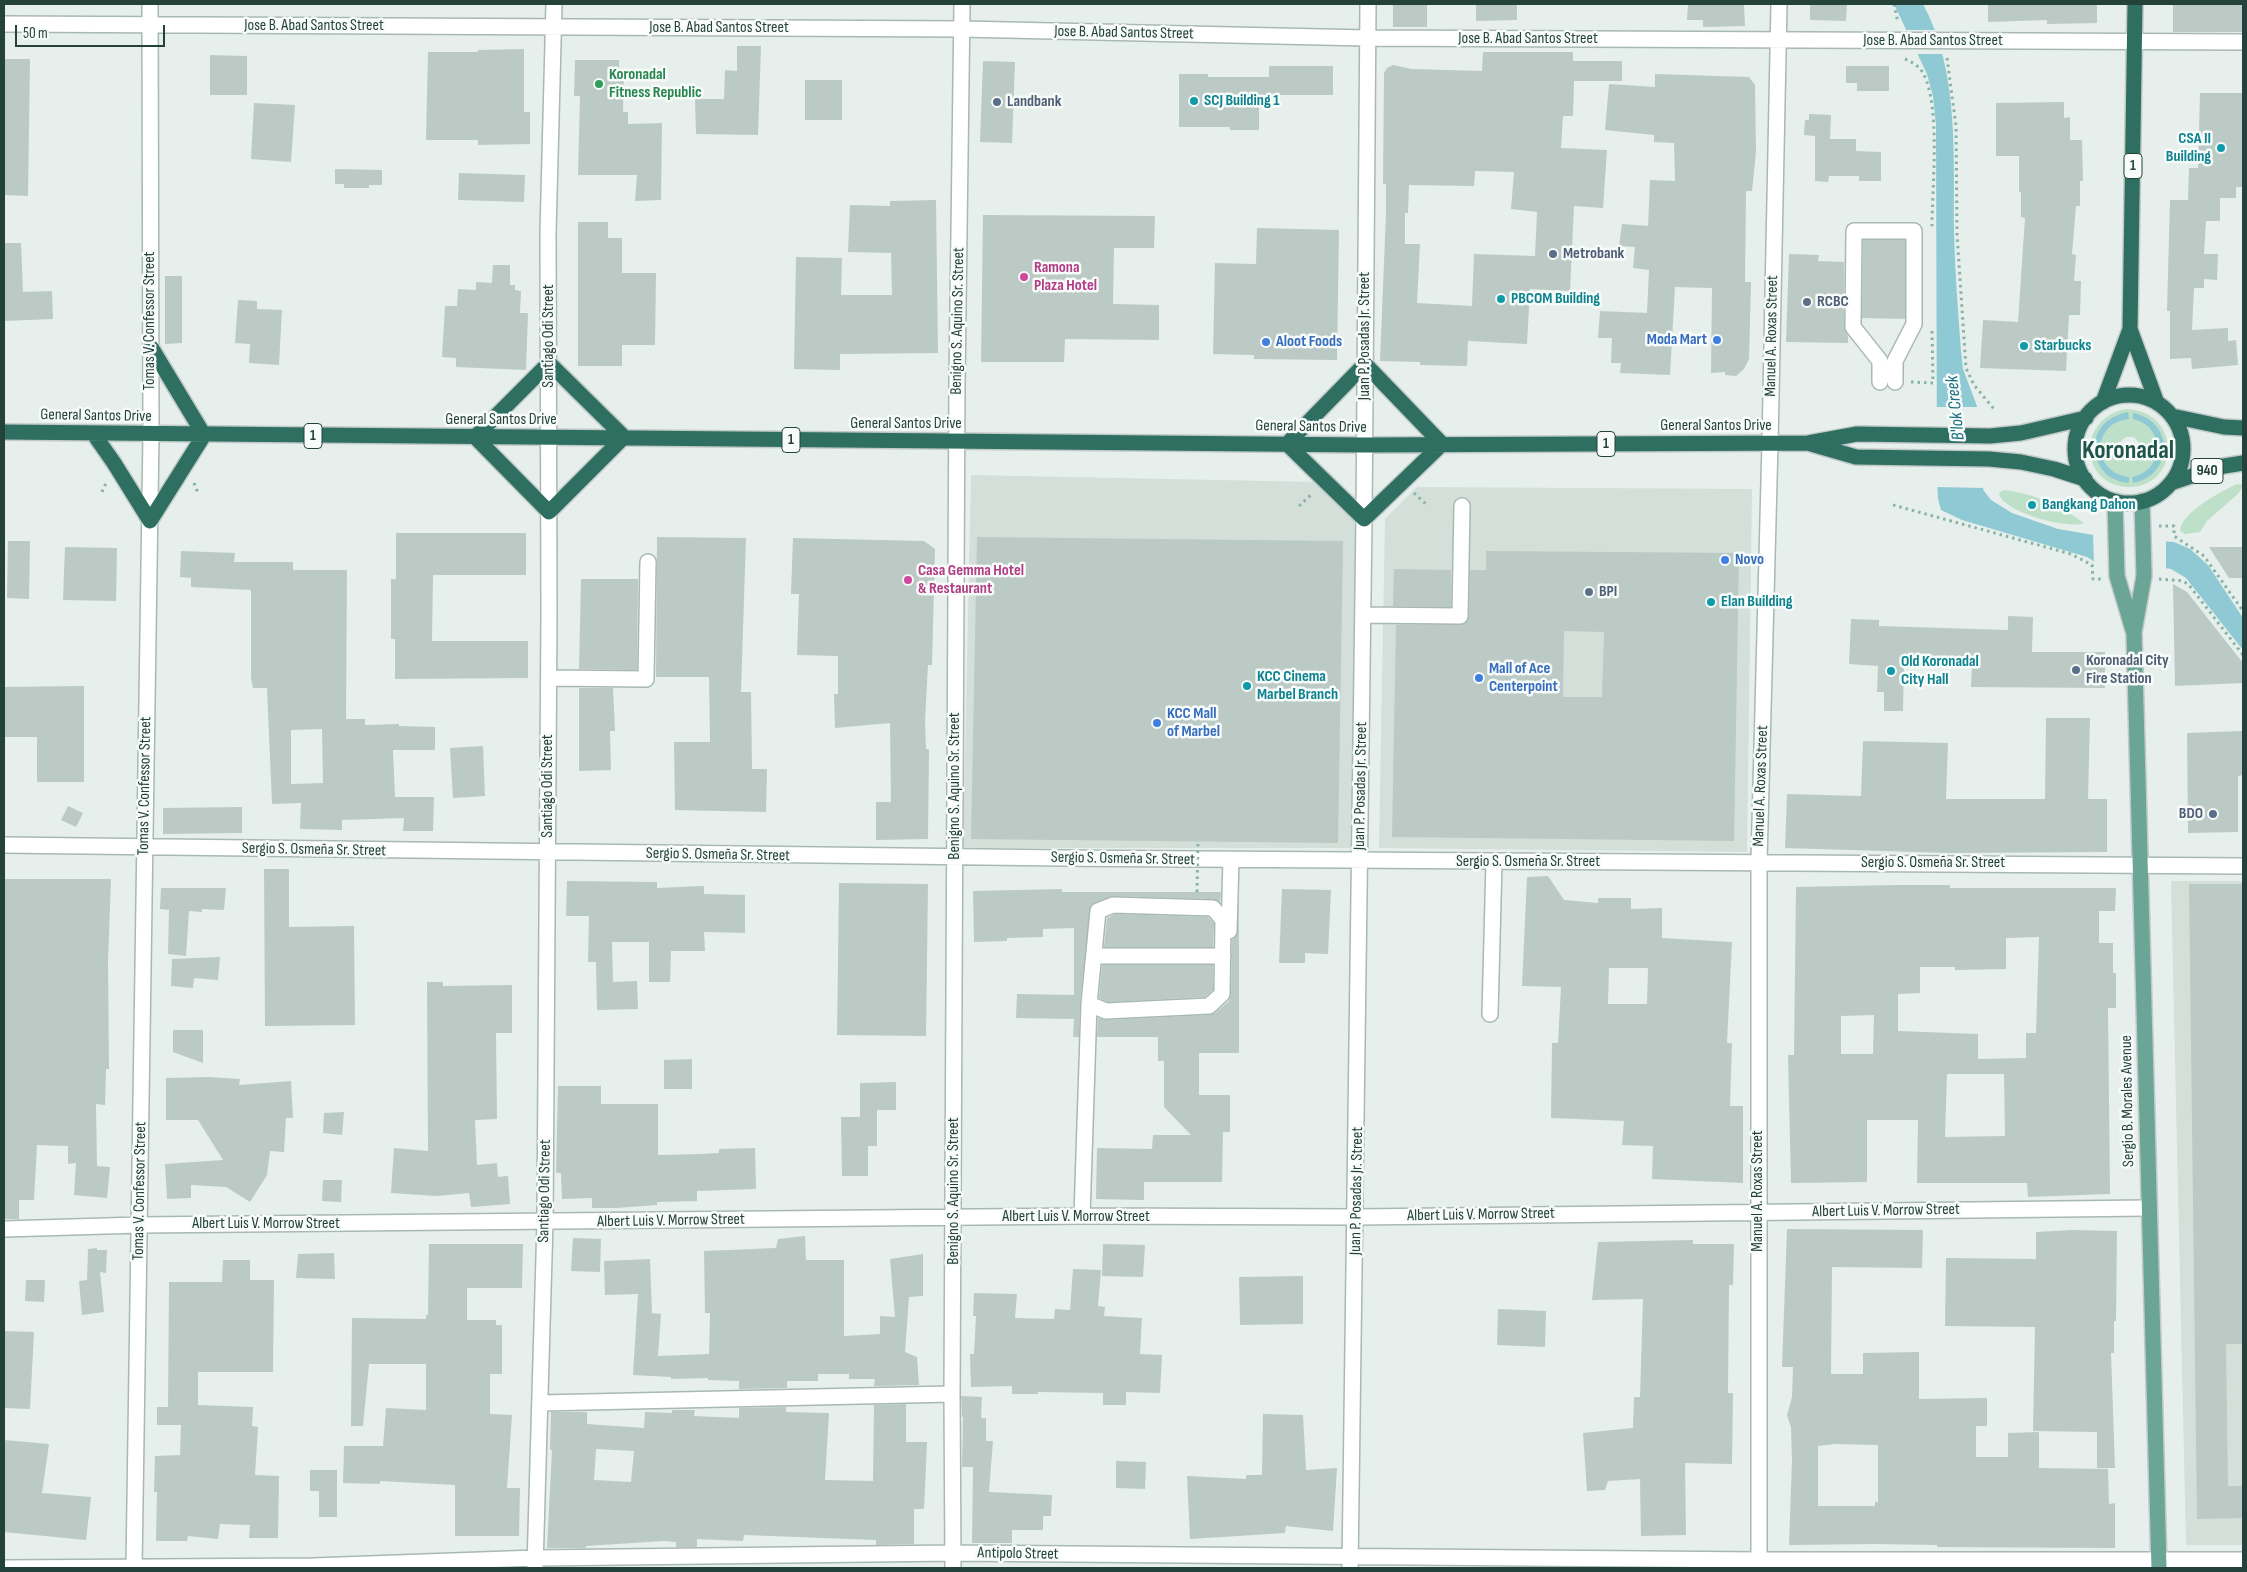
<!DOCTYPE html>
<html>
<head>
<meta charset="utf-8">
<style>
  body { margin:0 }
  #map { position:relative; width:2247px; height:1572px; overflow:hidden; background:#e6efeb; font-family:"Sofia Sans Condensed",sans-serif }
  canvas { display:block }
  .frame { position:absolute; inset:0; border:5px solid #24423a; pointer-events:none }
  .scale { position:absolute; left:15px; top:25px; width:150px; height:22px; box-sizing:border-box; border:2px solid #24423a; border-top:0; padding-left:6px; font-size:15px; line-height:18px; white-space:nowrap; color:#24423a; -webkit-text-stroke:4px #f7fbf9; paint-order:stroke }
</style>
</head>
<body>
<div id="map">
<canvas width="2247" height="1572"></canvas>
<div class="frame"></div>
<div class="scale">50 m</div>
</div>
<script>
const ctx = document.querySelector('canvas').getContext('2d');
ctx.lineJoin = 'round';
function fill(path, color) { ctx.fillStyle = color; ctx.fill(path, 'evenodd'); }
function trace(path, color, width, dash) { ctx.strokeStyle = color; ctx.lineWidth = width; ctx.lineCap = dash ? 'butt' : 'round'; ctx.setLineDash(dash || []); ctx.stroke(path); }
function label(font, color, halo, rows, align = 'center') {
  ctx.font = font + ' "Sofia Sans Condensed",sans-serif'; ctx.lineWidth = 5; ctx.setLineDash([]); ctx.textBaseline = 'middle'; ctx.strokeStyle = halo; ctx.fillStyle = color; for (const [text, x, y, turn = 0] of rows) {
    ctx.save(); ctx.translate(x, y); ctx.rotate((+turn || 0) * Math.PI / 180); ctx.textAlign = isNaN(turn) ? turn : align; if (halo) ctx.strokeText(text, 0, 0); ctx.fillText(text, 0, 0); ctx.restore();
  }
}
fill(new Path2D(`
  M971,475L1315,482L1357,520L1351,848H963Z
  M1417,487L1752,489L1747,852L1379,848L1385,519Z
  M2171,881H2243V1545H2186Z`), '#d4dfda');
fill(new Path2D(`
  M2126,409C2183,411 2180,488 2128,487C2081,486 2075,419 2126,409ZM2126,437H2134L2141,445V454L2132,460L2123,459L2118,453V444Z
  M2237,484L2243,485L2239,493L2207,521L2200,532L2185,534L2180,531C2181,512 2222,491 2237,484Z
  M2004,490C2036,494 2059,505 2084,523C2069,530 2001,512 1999,493Z`), '#bfe0c8');
fill(new Path2D(`
  M1894,4H1923C1960,73 1953,157 1954,233C1955,272 1958,312 1961,351L1963,369L1980,414V480L1984,491L1991,500L2012,513L2058,529L2106,537L2174,542L2190,549L2208,565L2243,618V650L2186,578L2171,569L2152,566H2101L2087,557L1962,520L1941,510L1938,499L1937,477L1936,125L1933,96L1927,74Z
  M2128,412L2129,419C2112,421 2103,430 2100,446H2094C2097,426 2109,416 2128,412Z
  M2133,413C2151,417 2161,427 2165,446H2158C2155,431 2147,422 2133,419Z
  M2094,450H2100C2103,466 2113,475 2129,477V483C2109,481 2098,470 2094,450Z
  M2158,450H2164C2162,468 2150,480 2133,483L2132,477C2147,474 2155,464 2158,450Z`), '#8ec9d4');
fill(new Path2D(`
  M1904,30H1937L1944,54H1914Z
  M1934,407H1980L1983,479L1985,488L1935,487Z
  M2093,533L2166,539V571L2101,569L2094,565Z`), '#e6efeb');
fill(new Path2D(`
  M1393,4H1427V27H1393Z
  M1476,4H1517V20L1476,21Z
  M1688,4H1744L1745,26L1703,27V20H1687Z
  M1810,4H1847L1846,21L1810,20Z
  M1988,4H2097V23L2047,24V20L1988,22Z
  M2173,4H2243V32H2173Z
  M737,46H761L758,135L696,134L695,99H724L725,70L737,71Z
  M524,49V112H530V144L478,145V140H426L428,52H478V50Z
  M1483,52H1573V61H1622V81H1574L1573,116H1563L1561,148L1607,150L1603,208L1574,206L1570,291L1530,289L1527,344L1468,341L1467,366L1420,365V362L1380,361L1386,213V184H1383L1384,73L1387,68L1393,65L1412,69L1482,71ZM1475,171L1514,172L1511,209L1537,212L1535,256L1474,254L1472,306L1417,303L1420,244H1405V213H1408L1409,185L1474,186Z
  M210,55L247,56V95H210Z
  M4,59H30L28,196L4,195Z
  M575,60H619V72H624L623,112H628V124L662,123L661,200L635,201L637,175H578L580,96H574Z
  M983,61L1015,62L1012,143L980,142Z
  M1269,66H1333V95H1259V130H1230V127H1179V74H1208V77H1269Z
  M1846,66H1889V91H1857V83H1846Z
  M1655,74L1749,77L1755,85L1756,152L1752,191H1746L1745,282H1751L1749,359L1744,369L1736,376L1725,375V372L1711,373L1712,288L1675,287L1670,375L1620,373L1621,363H1611L1612,338H1598L1600,311L1647,313L1649,270L1633,268L1635,247L1619,246L1622,224L1648,226L1650,180L1675,181L1674,143L1654,142V135L1605,130L1609,84L1655,87Z
  M805,80H842V120H805Z
  M2200,93H2243V187H2236V198H2220V221H2206L2204,254H2218L2217,280L2204,279V288H2194L2192,330L2228,328V341L2236,340L2238,365L2192,369L2191,358L2170,359V311H2167L2170,200H2188L2189,168H2198Z
  M2064,102V118L2070,117V140H2082L2083,181H2080V206H2076L2072,254L2076,255L2074,281H2081L2080,315H2069L2066,371L1980,368L1983,320L2018,322L2025,218L2021,217V192H2019V156H1996V103Z
  M254,103L295,105L291,162L251,159Z
  M1809,114L1831,115L1830,139H1856V151L1881,152V181H1859V176H1829L1828,182L1815,181V136L1804,135L1805,120H1809Z
  M335,169L382,170V185H369V188H344V184H335Z
  M459,173L525,175L524,202L458,200Z
  M936,200L938,353L840,354V370L794,369L796,257L842,258L841,295H892L891,253L848,252L850,205L890,206V201Z
  M983,215L1155,216L1154,248H1114L1113,304L1159,305V340L1065,339L1064,362H981Z
  M578,222H608V238H622V273H656L655,345H622V366H578Z
  M1257,228L1339,230L1337,360L1254,359V355L1213,354L1215,263L1256,264Z
  M1863,240H1905V319L1862,318Z
  M4,243H21L23,292L52,291L53,319L4,321Z
  M1789,254L1819,255L1818,261L1844,262V327L1848,336V343L1786,342Z
  M493,265H510V285H515V290L521,291L520,313H528L526,370L456,367V358L442,357L445,306H457L458,289L476,290V282L492,283Z
  M165,276H182V343L165,344Z
  M238,300L257,301V309L282,310L279,365L249,363L250,344L235,343Z
  M396,533H526V575H433L432,641H528V678L395,679V639H391V579H396Z
  M657,537L746,538L741,692H751L752,769H767L766,812L675,810L674,742H710L709,677H656Z
  M977,537L1343,541L1338,843L971,839Z
  M793,538L924,541L935,549L932,665H928L925,721L926,749H929L928,839L876,840V802H891L890,723L835,728L834,694H838V656L797,655L799,594H791Z
  M8,541H30L29,599L7,598Z
  M65,547L117,548L116,601L63,600Z
  M2209,547H2243V578H2229Z
  M181,551L235,553L234,562H293V570H347L346,719H365V725L399,724V726L435,727V750H393L395,797H434L433,831H403L404,818L342,820V830L300,829L301,803L272,804L267,688H253L251,678V590L191,587V578L180,577ZM322,729L323,783L291,784V730Z
  M1486,551L1739,553L1734,841L1392,837L1396,625L1465,624L1469,616L1470,570H1486ZM1564,631L1604,632L1602,697H1563Z
  M1394,569L1451,570V607L1393,606Z
  M581,579H638L637,670L579,669Z
  M2173,584L2187,592L2243,663V683L2175,686Z
  M2008,616L2033,617L2032,652H2105V688L1971,687L1972,666L1904,664L1903,711H1884V692H1877L1878,666L1849,664L1851,619L1879,620V626L2008,630Z
  M84,686V782H37V737H4V687Z
  M579,688H613L615,731H610L611,770L579,771Z
  M2046,718H2090L2088,799H2107V852L1948,853L1785,848L1787,794L1861,796L1863,741L1948,743L1946,799H2045Z
  M2243,731V775L2238,776V832L2188,833L2187,733Z
  M483,746L485,796L453,798L450,748Z
  M68,806L83,813L76,827L61,820Z
  M242,807V833L163,834V808Z
  M264,869H289V927L354,926L355,1025L265,1026Z
  M1548,876L1564,900L1598,903V898H1631V909L1662,908V938L1732,942L1727,1043H1732L1730,1106H1743V1183L1652,1179L1653,1146L1622,1145L1624,1121L1551,1118L1552,1043H1558L1561,987L1522,986L1527,877ZM1609,968H1648L1647,1004H1608Z
  M4,879H111L108,961L109,1069H106L105,1105L96,1104L97,1166L110,1167L107,1198L74,1195L76,1163L68,1164V1146L37,1145L34,1200H19V1219H4Z
  M567,881L657,882V888L704,886V894L745,895V933L704,932L705,951H671L670,982H649V942H612L613,982L637,981L638,1009L597,1010L596,962H588L589,916H566Z
  M839,883L928,884L926,1036L837,1035Z
  M2189,884H2243V1344H2226L2228,1486H2242L2243,1518L2197,1519Z
  M1897,885H1950V888H2116L2115,911H2099V943H2113V973H2116V1008H2108L2110,1194L2028,1197L2027,1183H1917L1918,1120H1867V1182L1791,1183L1788,1055H1794L1796,887ZM2039,937L2036,1033H2026V1058L1978,1059V1034L1898,1031V994L1920,993V967H1955V970L2006,969V938ZM1874,1015L1873,1054H1841V1016ZM1947,1074H2004L2005,1136L1945,1137Z
  M161,888H226L224,910L202,909V912L189,911L186,956L168,954L169,910L160,909Z
  M1062,889V892H1221L1220,902L1213,899L1113,896L1091,905L1080,1003L1079,1037H1073L1074,1019L1016,1018L1017,994L1074,995V928L1043,929V937L1007,938V941L974,942L973,891Z
  M1282,889L1331,890L1328,954L1305,953V963H1279Z
  M1239,897V1053H1199V1095H1230V1132H1223L1222,1182H1144V1200L1096,1199L1097,1148L1152,1149L1153,1135H1191L1164,1107V1061H1158V1037H1097L1098,1018L1106,1020L1209,1015L1215,1013L1229,1001L1231,994L1232,940L1238,932Z
  M1115,914L1208,917L1214,923L1213,947H1104L1107,918Z
  M220,957L218,980L194,978L193,988L171,986L172,959Z
  M1102,965H1213V990L1205,997L1108,1002L1099,998Z
  M427,982H443V986L512,985V1033H496L497,1119L475,1120L477,1165L497,1163L498,1177L508,1176L510,1204L471,1207L469,1193L436,1196L391,1193L394,1148L428,1151Z
  M173,1030H203V1063L173,1052Z
  M692,1059V1089H664V1060Z
  M208,1077L240,1079L239,1085L291,1081L293,1118H286L284,1152L270,1151L267,1175L250,1202L226,1187L191,1185V1198L167,1199L165,1164L223,1160L198,1120H166V1078Z
  M896,1082V1110H877V1146H868V1176H842L841,1117H860V1083Z
  M558,1086H601V1104H658V1155L700,1154L719,1153V1149L755,1148L756,1189L697,1191V1201L657,1202V1205L616,1208H592V1198L562,1199L561,1173H556Z
  M344,1112L342,1135L323,1133L324,1113Z
  M323,1180H342L341,1202L322,1201Z
  M1787,1229L1923,1230L1922,1268L1832,1267L1831,1374H1863V1353L1919,1352V1399L1987,1398V1426H1976V1457H2008V1433L2039,1432V1468L2108,1469L2109,1504L2115,1503V1548L1937,1547V1545L1875,1544L1789,1545L1792,1461L1791,1427L1787,1415L1792,1397L1793,1367H1782ZM1835,1444L1878,1445V1502H1875V1506H1818V1446Z
  M2072,1230L2117,1231L2116,1321H2114V1353H2111L2115,1468H2097V1432L2033,1431L2035,1327L1945,1326L1946,1258L2036,1259V1232Z
  M805,1236L806,1260H844V1336L880,1334V1316L895,1317L890,1259L923,1254V1296L909,1297L905,1352L917,1357L919,1385L874,1386L875,1379H849V1374H818V1381H787V1388L739,1389V1381L708,1380V1378L671,1379V1377L633,1375L638,1294L605,1295L604,1261L650,1259L652,1313L661,1314L658,1356L709,1354L710,1313H705L704,1251L776,1248L778,1239Z
  M573,1238L601,1239L600,1272L571,1271Z
  M1693,1240V1244H1734L1733,1285H1729L1728,1393H1733L1732,1464L1685,1463L1686,1535L1641,1536L1640,1479L1608,1481L1605,1490L1587,1491L1583,1433L1633,1428L1634,1397H1640L1643,1299L1592,1300L1598,1242Z
  M429,1244H523L522,1288H467V1320H496V1325H502V1374H490V1414L512,1415L507,1488H520L519,1536H455V1485L380,1481V1484L343,1483L344,1446H383L386,1408L426,1410V1364H369L363,1426H351L352,1318L426,1319V1315H428Z
  M1103,1244L1145,1245L1143,1277L1102,1276Z
  M97,1248V1250H107L106,1273L100,1272L104,1312L82,1315L79,1281L87,1280L88,1249Z
  M334,1253L335,1279L296,1278L298,1254Z
  M223,1260H250V1280H274L273,1372H198V1405L253,1407L252,1426L258,1427L255,1475L279,1476L278,1538H249L250,1525L220,1524L218,1539L188,1536L187,1541H156L157,1492H154L155,1456L180,1455L181,1425H157V1407H168L169,1282H222Z
  M1073,1269L1101,1270L1098,1306L1105,1307L1104,1316L1142,1318L1140,1354L1162,1355L1160,1393L1126,1392V1405H1103V1393L1038,1392V1394H1012V1386L971,1387L970,1354H974L976,1316H973L974,1293L1017,1294L1015,1318L1054,1319L1055,1309L1070,1310Z
  M1303,1276V1324L1240,1325L1239,1277Z
  M26,1280H45L44,1302L25,1301Z
  M1498,1309L1546,1311L1545,1347L1497,1345Z
  M4,1331L34,1332L30,1409L4,1408Z
  M961,1396L982,1397L981,1418H986V1441H993L989,1492L1052,1495L1051,1516H1043V1530H1012V1543H972L973,1467H962L963,1417H962Z
  M906,1404V1442H927L924,1509H914V1544L876,1545V1540L744,1535L743,1541L697,1539V1547H676V1542L664,1541L586,1546V1548H547L552,1450H550L551,1412H587V1424L644,1428L645,1412L672,1413V1410H695L694,1416L739,1418V1408L786,1407V1412L829,1413L825,1480L873,1481L874,1405ZM596,1449L634,1451L631,1482L594,1480Z
  M1263,1414L1303,1415L1306,1470L1337,1468L1333,1531L1286,1526L1285,1533L1190,1539L1187,1476L1246,1479V1475H1262Z
  M4,1440L49,1444L42,1493L91,1497L86,1540L4,1532Z
  M1116,1461L1146,1462L1145,1489L1116,1488Z
  M310,1470H337V1517H319V1491H310Z`), '#bbcac4');
const minor = new Path2D(`
  M4,24L962,29L1367,38L2243,42
  M1880,382V361L1853,327L1854,231H1914V324L1895,361V382
  M1363,615L1460,616L1462,506
  M549,678L646,679L648,562
  M4,845C750,858 1497,861 2243,866
  M1229,931L1231,860
  M1094,956H1223
  M1490,1014L1494,862
  M1082,1216L1089,1004L1098,911L1113,905L1213,908L1223,920L1222,994L1209,1006L1106,1011L1089,1004
  M4,1229L139,1225L1082,1216L1357,1217L2148,1208
  M541,1403L952,1394
  M535,1567L545,1222L549,613L548,233L554,4
  M4,1568L313,1566L536,1558L954,1553L1759,1560H2243
  M134,1568L151,434L150,4
  M953,1568L952,1394L957,383L962,4
  M1350,1568L1364,519L1368,4
  M1759,1568V862L1770,443L1779,4`);
const major = new Path2D(`
  M2115,501L2117,576L2133,630
  M2142,501L2144,576L2134,632L2159,1568`);
const highway = new Path2D(`
  M2130,329L2157,403
  M2075 449a54 54 0 1 1 108 0a54 54 0 1 1-108 0Z
  M2103,402L2130,329L2135,4
  M2172,416L2224,427L2243,428
  M4,432L1364,445L1808,443L1857,434L1990,436L2021,433L2086,418
  M93,433L114,463L150,521L204,435L151,347
  M475,437L549,363L624,437
  M475,437L549,512L624,437
  M1287,444L1365,364L1442,444
  M1287,444L1364,519L1442,444
  M1811,444L1856,457L1989,459L2021,462L2054,469L2085,479
  M2171,483L2218,467L2243,463`);
trace(minor, '#a8b8b2', 18);
trace(major, '#c2cac8', 18);
trace(highway, '#c2cac8', 18);
trace(new Path2D(`
  M1894,4L1898,23
  M1947,58L1956,126L1957,234L1966,368L1974,385L1994,409
  M1905,59C1912,62 1919,66 1923,73C1941,105 1932,189 1932,227
  M1911,382L1933,383L1932,329
  M194,483L198,493
  M102,492L106,483
  M1414,493L1427,505
  M1893,505L2071,554L2092,565L2093,579H2102
  M1299,506L1313,493
  M2159,526H2174V536L2204,556L2243,611
  M2159,579L2183,581L2189,585L2243,655`), '#86b3a5', 3, [2.5, 4]);
trace(minor, '#fff', 15);
trace(major, '#6aa596', 15);
trace(highway, '#2f6f62', 15);
trace(new Path2D(`
  M1197,892L1198,841`), '#86b3a5', 3, [2.5, 4]);
for (const [x, y, r, color] of [
  [599,84,5,"#2e9e5b"],
  [1194,101,5,"#0f9aa8"],
  [997,102,5,"#5c6f8a"],
  [2221,148,5,"#0f9aa8"],
  [1553,254,5,"#5c6f8a"],
  [1024,277,5,"#d1479c"],
  [1501,299,5,"#0f9aa8"],
  [1807,302,5,"#5c6f8a"],
  [1717,340,5,"#3f7fe0"],
  [1266,342,5,"#3f7fe0"],
  [2024,346,5,"#0f9aa8"],
  [2032,505,5,"#0f9aa8"],
  [1725,560,5,"#3f7fe0"],
  [908,580,5,"#d1479c"],
  [1589,592,5,"#5c6f8a"],
  [1711,602,5,"#0f9aa8"],
  [2076,670,5,"#5c6f8a"],
  [1891,671,5,"#0f9aa8"],
  [1479,678,5,"#3f7fe0"],
  [1247,686,5,"#0f9aa8"],
  [1157,723,5,"#3f7fe0"],
  [2213,814,5,"#5c6f8a"]
]) { const dot = new Path2D(); dot.arc(x, y, r, 0, 2 * Math.PI); ctx.fillStyle = color; ctx.fill(dot); trace(dot, '#f7fbf9', 2); }
for (const [x, y, w] of [
  [2133,166,18],
  [313,436,18],
  [791,440,18],
  [1606,444,18],
  [2207,471,32]
]) { const box = new Path2D(); box.roundRect(x - w / 2, y - 12.5, w, 25, 4); ctx.fillStyle = '#f7fbf9'; ctx.fill(box); trace(box, '#24423a', 1); }
label('bold 15px', '#24423a', null, [
  ["1",2133,166],
  ["1",313,436],
  ["1",791,440],
  ["1",1606,444],
  ["940",2207,471]
]);
label('16px', '#24423a', '#f7fbf9', [
  ["Jose B. Abad Santos Street",314,26],
  ["Jose B. Abad Santos Street",719,28],
  ["Jose B. Abad Santos Street",1124,33,1],
  ["Jose B. Abad Santos Street",1528,39],
  ["Jose B. Abad Santos Street",1933,41],
  ["Tomas V. Confessor Street",150,321,-90],
  ["Benigno S. Aquino Sr. Street",958,321,-89],
  ["Santiago Odi Street",549,336,-90],
  ["Juan P. Posadas Jr. Street",1365,336,-90],
  ["Manuel A. Roxas Street",1772,336,-89],
  ["General Santos Drive",96,416,1],
  ["General Santos Drive",501,420],
  ["General Santos Drive",906,424],
  ["General Santos Drive",1716,426],
  ["General Santos Drive",1311,427,1],
  ["Tomas V. Confessor Street",145,786,-89],
  ["Santiago Odi Street",548,786,-90],
  ["Benigno S. Aquino Sr. Street",955,786,-90],
  ["Juan P. Posadas Jr. Street",1361,786,-89],
  ["Manuel A. Roxas Street",1761,786,-88],
  ["Sergio S. Osmeña Sr. Street",314,850,1],
  ["Sergio S. Osmeña Sr. Street",718,855,1],
  ["Sergio S. Osmeña Sr. Street",1123,859,1],
  ["Sergio S. Osmeña Sr. Street",1528,862],
  ["Sergio S. Osmeña Sr. Street",1933,863],
  ["Sergio B. Morales Avenue",2128,1101,-91],
  ["Tomas V. Confessor Street",140,1191,-89],
  ["Santiago Odi Street",545,1191,-89],
  ["Benigno S. Aquino Sr. Street",954,1191,-90],
  ["Juan P. Posadas Jr. Street",1357,1191,-89],
  ["Manuel A. Roxas Street",1758,1191,-90],
  ["Albert Luis V. Morrow Street",1886,1211,-1],
  ["Albert Luis V. Morrow Street",1481,1215,-1],
  ["Albert Luis V. Morrow Street",1076,1217],
  ["Albert Luis V. Morrow Street",671,1221,-1],
  ["Albert Luis V. Morrow Street",266,1224],
  ["Antipolo Street",1018,1554,1]
]);
label('bold 16px', '#27864d', '#f7fbf9', [
  ["Koronadal",609,75],
  ["Fitness Republic",609,93]
], 'left');
label('bold 16px', '#0d838f', '#f7fbf9', [
  ["SCJ Building 1",1204,101],
  ["CSA II",2211,139,"right"],
  ["Building",2211,157,"right"],
  ["PBCOM Building",1511,299],
  ["Starbucks",2034,346],
  ["Bangkang Dahon",2042,505],
  ["Elan Building",1721,602],
  ["Old Koronadal",1901,662],
  ["City Hall",1901,680],
  ["KCC Cinema",1257,677],
  ["Marbel Branch",1257,695]
], 'left');
label('bold 16px', '#4e5e75', '#f7fbf9', [
  ["Landbank",1007,102],
  ["Metrobank",1563,254],
  ["RCBC",1817,302],
  ["BPI",1599,592],
  ["Koronadal City",2086,661],
  ["Fire Station",2086,679],
  ["BDO",2203,814,"right"]
], 'left');
label('bold 16px', '#b23c85', '#f7fbf9', [
  ["Ramona",1034,268],
  ["Plaza Hotel",1034,286],
  ["Casa Gemma Hotel",918,571],
  ["& Restaurant",918,589]
], 'left');
label('bold 16px', '#366cbe', '#f7fbf9', [
  ["Moda Mart",1707,340,"right"],
  ["Aloot Foods",1276,342],
  ["Novo",1735,560],
  ["Mall of Ace",1489,669],
  ["Centerpoint",1489,687],
  ["KCC Mall",1167,714],
  ["of Marbel",1167,732]
], 'left');
label('italic 18px', '#1c6f80', '#f7fbf9', [
  ["B'lok Creek",1956,408,-96]
]);
label('bold 26px', '#1f5548', '#f7fbf9', [
  ["Koronadal",2128,451]
]);
</script>
</body>
</html>
